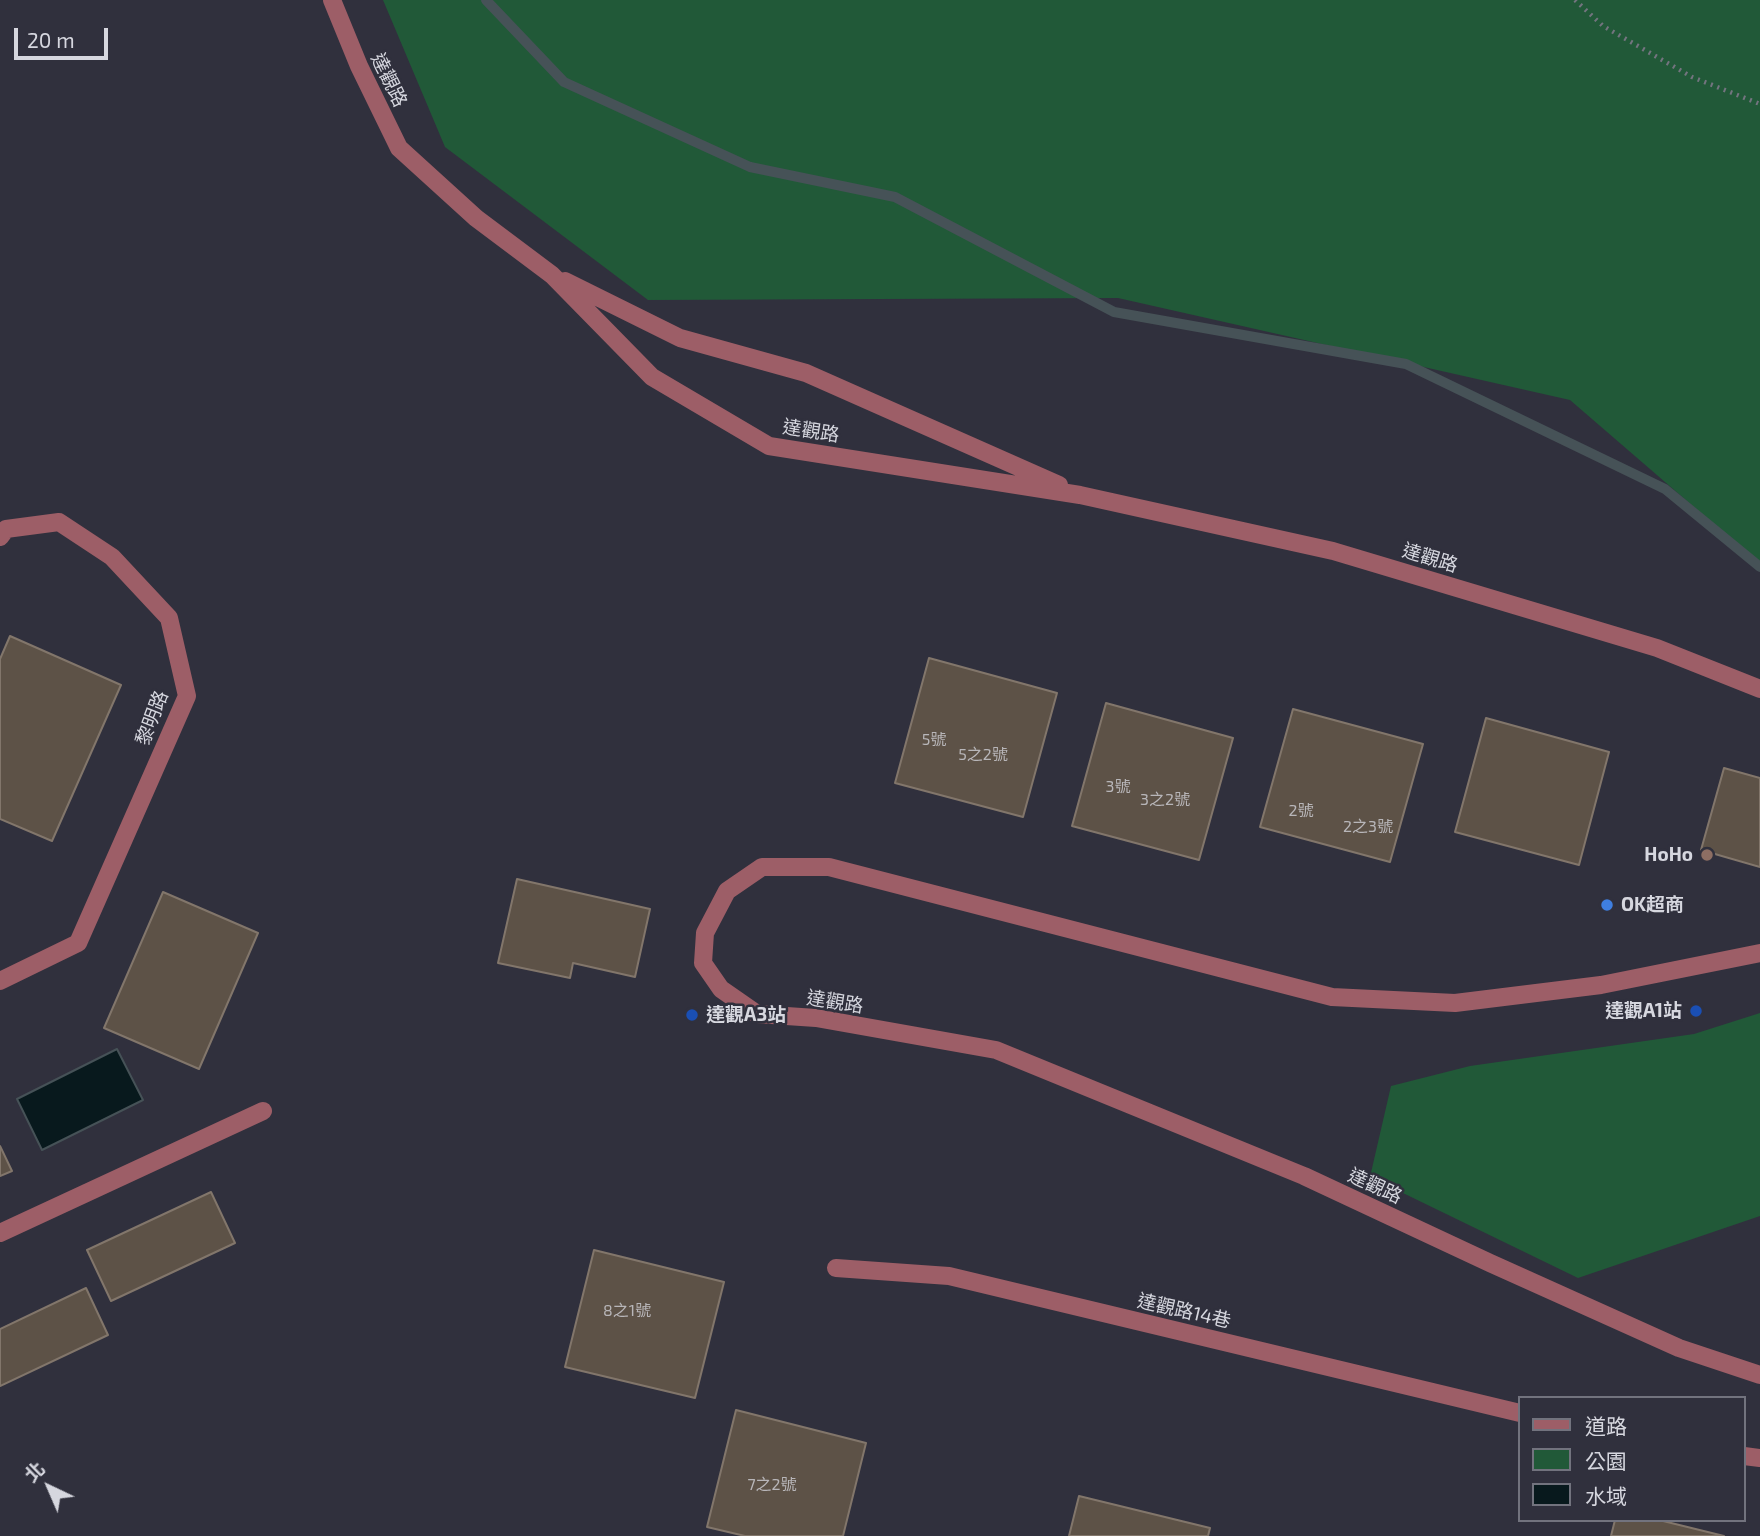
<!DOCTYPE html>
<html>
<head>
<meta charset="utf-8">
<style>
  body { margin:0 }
  #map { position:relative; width:1760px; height:1536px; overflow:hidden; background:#30303d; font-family:"Exo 2","Noto Sans TC",sans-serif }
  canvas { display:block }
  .legend { position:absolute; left:1518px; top:1396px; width:228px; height:126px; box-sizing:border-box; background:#30303d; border:2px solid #72737e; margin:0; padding:9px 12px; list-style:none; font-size:21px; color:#d6d7df }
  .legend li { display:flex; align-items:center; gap:14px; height:35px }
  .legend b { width:35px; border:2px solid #72737e }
  .north { position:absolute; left:14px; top:1452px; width:70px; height:70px; -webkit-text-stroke:5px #30303d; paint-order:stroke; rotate:316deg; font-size:19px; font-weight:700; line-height:28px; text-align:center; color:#d6d7df }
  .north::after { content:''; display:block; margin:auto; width:24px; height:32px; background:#d6d7df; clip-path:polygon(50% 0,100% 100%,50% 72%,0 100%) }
  .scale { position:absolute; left:14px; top:28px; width:94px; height:32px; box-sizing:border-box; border:4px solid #d6d7df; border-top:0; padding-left:9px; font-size:21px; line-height:24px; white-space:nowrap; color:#d6d7df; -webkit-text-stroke:5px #30303d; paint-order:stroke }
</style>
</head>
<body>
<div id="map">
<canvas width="1760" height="1536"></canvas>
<ul class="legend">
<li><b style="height:9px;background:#9d5e67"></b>道路</li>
<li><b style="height:19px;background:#215938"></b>公園</li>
<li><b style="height:19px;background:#08191d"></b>水域</li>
</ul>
<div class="north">北</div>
<div class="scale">20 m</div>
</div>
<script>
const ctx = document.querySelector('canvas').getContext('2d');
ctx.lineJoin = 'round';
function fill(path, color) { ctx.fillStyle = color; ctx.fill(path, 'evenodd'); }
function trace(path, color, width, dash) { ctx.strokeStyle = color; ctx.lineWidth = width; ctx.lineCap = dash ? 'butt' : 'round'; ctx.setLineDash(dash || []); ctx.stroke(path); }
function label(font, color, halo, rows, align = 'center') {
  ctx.font = font + ' "Exo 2","Noto Sans TC",sans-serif'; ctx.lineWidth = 5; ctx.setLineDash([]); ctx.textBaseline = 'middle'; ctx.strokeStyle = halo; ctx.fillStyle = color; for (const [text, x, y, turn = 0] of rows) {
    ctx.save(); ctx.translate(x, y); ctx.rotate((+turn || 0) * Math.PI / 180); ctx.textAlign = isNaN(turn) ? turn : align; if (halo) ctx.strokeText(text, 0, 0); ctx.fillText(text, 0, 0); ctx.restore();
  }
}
fill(new Path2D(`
  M383,0H1760V564L1570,400L1118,298L648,300L445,147Z
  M1760,1013V1216L1578,1278L1370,1177L1391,1086L1470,1066L1694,1034Z`), '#215938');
const water = new Path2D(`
  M117,1049L143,1100L42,1150L17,1099Z`);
fill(water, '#08191d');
trace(water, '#465257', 2);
trace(new Path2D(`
  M486,0L564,82L750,167L895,197L1114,312L1406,364L1665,489L1760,567`), '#465257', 10);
const building = new Path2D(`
  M10,636L121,685L52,841L0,819V659Z
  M929,658L1057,693L1023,817L895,783Z
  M1106,703L1233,738L1199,860L1072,826Z
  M1293,709L1423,744L1390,862L1260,827Z
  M1486,718L1609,752L1579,865L1455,832Z
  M1724,768L1760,778V867L1701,850Z
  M517,879L650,909L635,977L573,963L570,978L498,963Z
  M163,892L258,933L199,1069L104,1028Z
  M0,1146L12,1171L0,1176Z
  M211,1192L235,1243L111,1301L87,1250Z
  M594,1250L724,1282L695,1398L565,1367Z
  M86,1288L108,1335L0,1386V1329Z
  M736,1410L866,1443L843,1536H745L707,1527Z
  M1079,1496L1210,1528L1208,1536H1069Z
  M1615,1520H1659L1724,1536H1611Z`);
fill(building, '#5d5247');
trace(building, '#82766b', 2);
trace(new Path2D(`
  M1575,0L1603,26L1692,77L1760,104`), '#73747f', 4.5, [2, 5]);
trace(new Path2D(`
  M332,0L359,66L399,148L476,218L552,275L652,377L769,446L1080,495L1333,551L1657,648L1760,689
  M565,281L680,338L806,373L1059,485
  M0,537L6,529L59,522L112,557L169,618L187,696L78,943L0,981
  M1760,953L1601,985L1455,1003L1332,997L829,867H762L727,891L705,933L703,963L721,989L757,1014L816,1018L996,1050L1304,1176L1490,1263L1679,1348L1760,1375
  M0,1233L263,1111
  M836,1268L949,1276L1520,1413
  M1744,1456L1760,1458`), '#9d5e67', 18);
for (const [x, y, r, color] of [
  [1707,855,7,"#8d6e63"],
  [1607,905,7,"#3f7fe0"],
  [1696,1011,7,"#1a4fb4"],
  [692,1015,7,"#1a4fb4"]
]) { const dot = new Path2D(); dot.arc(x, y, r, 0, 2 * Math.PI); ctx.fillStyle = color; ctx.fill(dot); trace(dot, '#30303d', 2.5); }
label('16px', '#b8b6b9', null, [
  ["5號",934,740],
  ["5之2號",983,755],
  ["3號",1118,787],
  ["3之2號",1165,800],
  ["2號",1301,811],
  ["2之3號",1368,827],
  ["8之1號",627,1311],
  ["7之2號",772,1485]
]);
label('19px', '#d6d7df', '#30303d', [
  ["達觀路",389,80,64],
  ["達觀路",811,431,9],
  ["達觀路",1430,558,17],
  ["黎明路",152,718,-69],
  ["達觀路",835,1002,9],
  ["達觀路",1375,1186,25],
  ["達觀路14巷",1184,1311,13]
]);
label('bold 19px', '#d6d7df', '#30303d', [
  ["HoHo",1693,855],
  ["OK超商",1621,905,"left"],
  ["達觀A1站",1682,1011],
  ["達觀A3站",706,1015,"left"]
], 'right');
</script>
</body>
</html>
